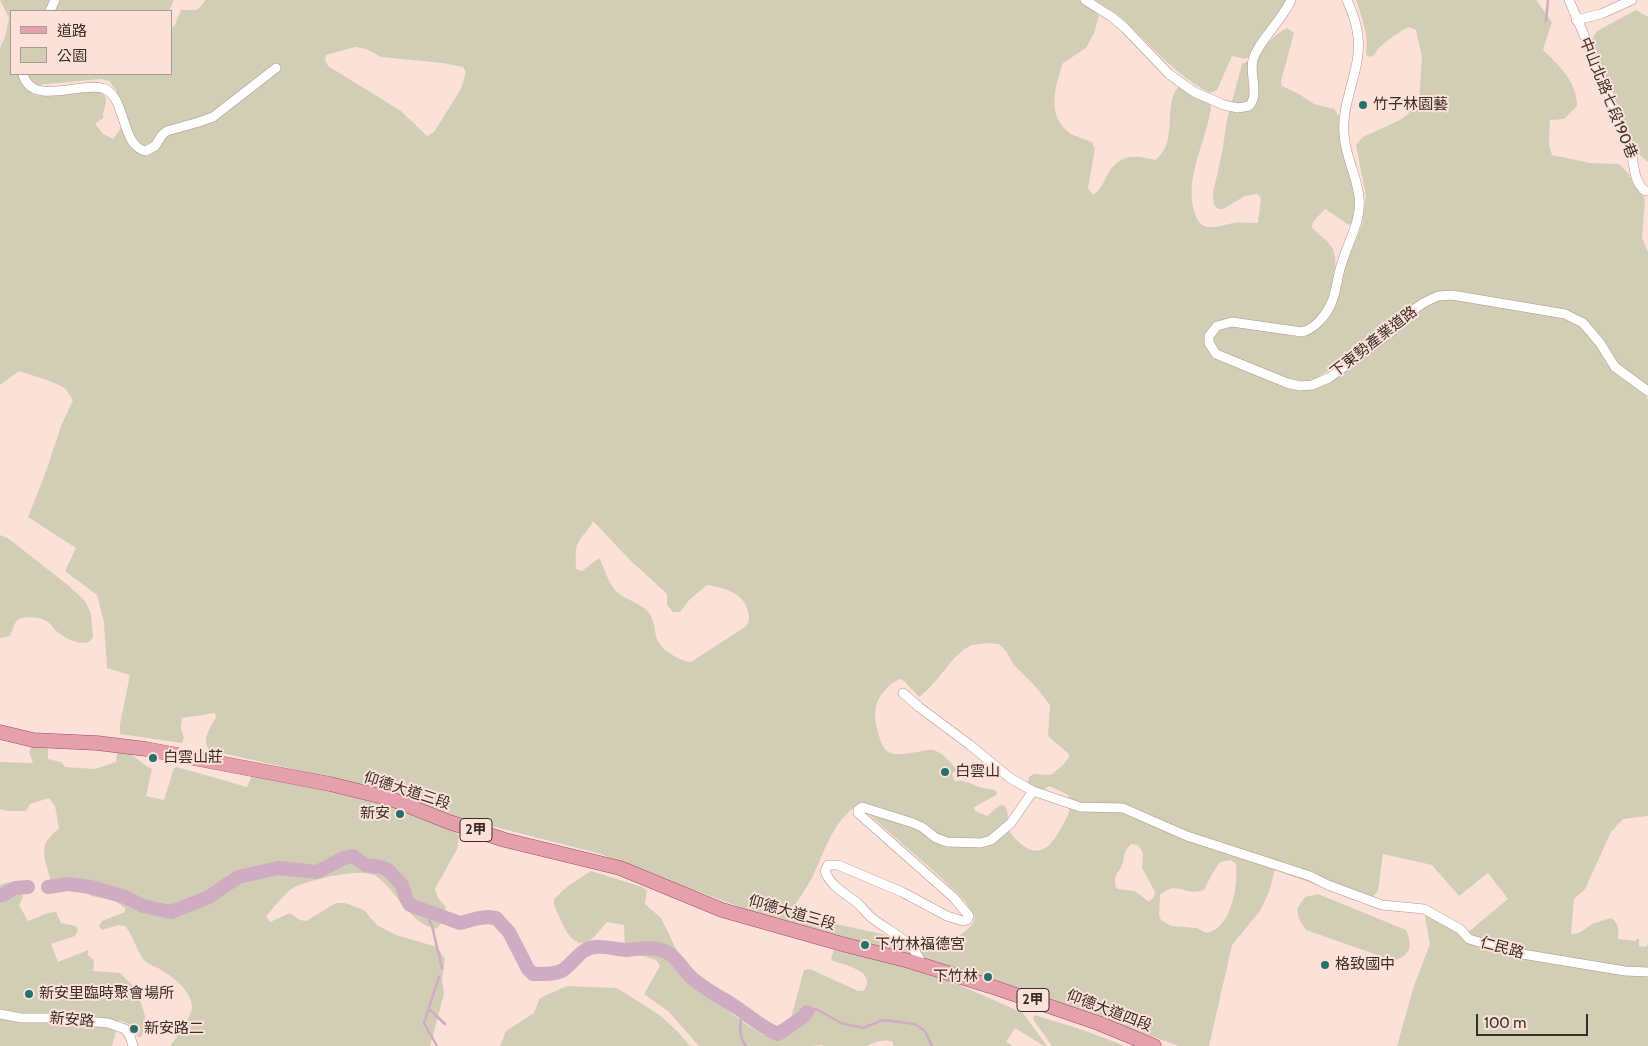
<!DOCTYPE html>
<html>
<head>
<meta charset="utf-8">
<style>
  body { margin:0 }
  #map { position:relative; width:1648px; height:1046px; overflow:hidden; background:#fbe1d7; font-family:Cabin,"Noto Sans TC",sans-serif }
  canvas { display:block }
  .legend { position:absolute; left:10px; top:10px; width:162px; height:65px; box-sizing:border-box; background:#fbe1d7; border:1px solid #ad9991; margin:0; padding:6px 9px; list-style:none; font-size:15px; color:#392d28 }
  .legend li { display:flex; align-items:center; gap:10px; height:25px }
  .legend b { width:25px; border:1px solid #ad9991 }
  .scale { position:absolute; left:1476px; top:1014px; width:112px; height:22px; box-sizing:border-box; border:2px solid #392d28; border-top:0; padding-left:6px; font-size:15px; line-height:18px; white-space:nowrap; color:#392d28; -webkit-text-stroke:4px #fbe1d7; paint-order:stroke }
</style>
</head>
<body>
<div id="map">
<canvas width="1648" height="1046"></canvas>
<ul class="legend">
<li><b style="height:6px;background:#e6a0ad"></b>道路</li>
<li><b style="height:14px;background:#d2ceb6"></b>公園</li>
</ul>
<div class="scale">100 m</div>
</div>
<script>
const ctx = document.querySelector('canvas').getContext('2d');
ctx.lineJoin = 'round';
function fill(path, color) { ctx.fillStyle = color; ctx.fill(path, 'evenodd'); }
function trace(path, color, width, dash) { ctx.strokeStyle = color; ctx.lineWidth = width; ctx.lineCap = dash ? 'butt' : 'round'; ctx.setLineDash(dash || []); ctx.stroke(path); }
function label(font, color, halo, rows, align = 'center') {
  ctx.font = font + ' Cabin,"Noto Sans TC",sans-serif'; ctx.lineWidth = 4; ctx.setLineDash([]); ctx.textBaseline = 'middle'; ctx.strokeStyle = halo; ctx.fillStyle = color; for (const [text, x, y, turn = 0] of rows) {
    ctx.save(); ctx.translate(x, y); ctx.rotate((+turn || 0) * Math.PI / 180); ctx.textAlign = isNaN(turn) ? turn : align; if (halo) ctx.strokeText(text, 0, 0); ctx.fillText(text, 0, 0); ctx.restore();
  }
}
fill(new Path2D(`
  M0,0H174L169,11H11V74H171V28L175,25L181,10H197L206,0H1079L1092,9L1099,16L1094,33L1086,48L1063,63C1055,86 1046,117 1070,133C1076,137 1085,139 1092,142L1095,149L1088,188L1093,195C1104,187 1104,179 1111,169C1124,153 1138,156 1155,160C1176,144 1166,117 1173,96C1174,92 1177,89 1179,86L1194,97L1210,103L1211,108C1206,143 1183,179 1195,214C1197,220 1201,226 1208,227C1217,228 1226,224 1234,223C1242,222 1250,223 1258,223L1261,198L1257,194L1245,196L1223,209H1218L1214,204L1213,193L1222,153L1227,120L1242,64C1260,56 1269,37 1287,28L1294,33L1281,81L1282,86L1299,94L1314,104L1334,109L1341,119L1356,197L1353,223L1349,225L1325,209L1313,222L1312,227C1317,234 1329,241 1333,249C1337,260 1335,269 1333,280C1328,304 1321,323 1295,329L1221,321L1206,346L1209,352L1216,357L1313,388L1408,316L1438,299L1453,298L1562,317L1581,326L1645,392L1648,400V816L1623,819L1611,832L1585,889L1574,899L1571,934L1579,933L1592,924L1611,918C1619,923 1619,930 1618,939L1635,941L1639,938V947L1647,946L1648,941V1046H1397L1414,986L1430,944L1425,916L1429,907L1467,933L1508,899L1488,873L1459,896L1432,865L1383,854L1378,891L1372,897L1345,895L1275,870L1269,892L1260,911L1232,945L1209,1046H1179L1025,991L765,916L628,866L601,854L448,815L367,786L209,750C201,739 211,727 216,717L215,713L182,718L181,728L184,737L182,743L120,734V724L130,675L107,668L104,622L97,595L65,571L76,548L28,517L45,474L61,426L73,400L65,388L50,381L19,371L0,385V48L5,37L9,18ZM355,47L366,49L381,57L443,63L463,67L466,72L461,89L434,132L427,136L401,111L328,66L325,60L326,55ZM19,77L25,78L36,85L101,79L109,81L116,90L128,119L113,139L103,134L95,124L103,118C103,105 111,102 101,90L37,96C28,92 22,87 19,77ZM593,521L629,559L667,594V605L673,612H680L690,599L707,585C724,588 745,593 748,612C750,618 749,622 745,627L691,662C681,662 660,649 657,639C654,631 655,621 649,613C643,604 626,600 617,592C608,583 605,569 599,558L582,571L576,569C576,560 574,549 579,541C584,533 589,530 593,521ZM987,643L999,644L1006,651L1014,665L1035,686L1050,705L1048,736L1069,754V757L1063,765L1051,775L1034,774L1029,777L1027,785L1041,791L1050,786L1068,795C1073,809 1067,818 1060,830C1046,855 1032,858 1012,835C1005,827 1011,817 1005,806L1000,805L987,816L975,811L974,807L996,795L997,793L995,790C991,789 987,789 983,788C973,786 967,779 955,781L952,774L957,769C950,763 943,752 933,750C928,749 922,751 918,752C890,756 884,758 877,728C874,717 874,705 881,695C887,688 893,680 902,679L919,697C938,684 952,653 972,645C976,644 982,644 987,643ZM858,805L937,874L965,901L975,917C973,925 970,927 964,932C937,955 907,940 877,933C853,928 830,922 806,918L798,914L793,908C800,898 806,888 812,878C824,853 833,820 858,805ZM1131,844L1138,845L1143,853L1142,868L1155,892L1154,897L1149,902L1135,891L1117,889C1111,874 1120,874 1123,862C1125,853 1124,852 1131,844ZM1231,860L1236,864C1238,885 1232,929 1206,933L1197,928L1171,926L1161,920L1159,915L1160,895C1177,879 1185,897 1204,890L1212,874L1220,862Z
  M1094,0H1286L1263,34L1253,54L1245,59L1232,56L1217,90L1210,93C1173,74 1149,42 1118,15C1111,9 1102,5 1094,0Z
  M1356,0H1536L1552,22L1543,50C1559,65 1577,82 1577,106L1564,119L1550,120L1549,145L1552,155L1590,163L1619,164L1629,174L1634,186L1645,199L1642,238L1648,252V386L1617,364L1585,321L1438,293L1391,329L1311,382L1299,383L1216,351L1211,340L1220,327L1232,325L1299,337L1310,334L1320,326L1362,225L1366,196L1356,145L1363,137L1402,119L1411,111L1419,101L1422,57L1416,30L1409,27C1399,32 1390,38 1382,45C1377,49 1376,54 1371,57L1366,55C1369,37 1362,17 1356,0Z
  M1636,10L1648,17V162L1635,151L1592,39L1597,31Z
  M0,535L9,539L69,586L85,601L91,614L93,637L89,642C76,645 64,638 54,629C52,626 49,622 46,621C39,617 21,615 16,622C13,626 12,632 10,636L0,638Z
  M33,743L48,746V759L61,762L65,767L95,769L116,762L117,753L123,750C135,755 141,764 152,769L146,796L164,800L174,768L177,767L247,787L252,775L286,781L358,798L421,816L454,830L459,836L457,849L435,889L438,898L446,907L441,923L436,929C410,924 397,891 376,876C362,867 304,880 290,890C282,897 274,907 266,916L270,922L290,913L300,920L306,921L336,903H345L364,910L377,925L396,935L437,947L445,959L442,979L444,994L430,1046H170C177,1037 192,1017 192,1006C191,991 174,978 163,971C158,967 151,966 146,962C136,952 134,936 125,926L119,925L102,930L99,926L102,921L125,912V908L115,901L92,896L74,889L63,887L51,881C48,869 38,848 50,837C53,833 56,832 59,828L55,806L49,798L30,804L26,811H8L0,809V762L33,763L29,752Z
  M591,871L642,887L647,890L645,904L661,918L679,955L711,997L747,1025L763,1035L783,1036L789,1025L804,970L810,969L858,991H864C865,988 867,986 867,983C868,969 842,964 833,961L831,958L834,950L875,957L957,984L1023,1013L1047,1046H1044L1015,1028L1006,1042L1013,1046H893V1042C883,1038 875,1043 866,1046C857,1046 834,1046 824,1046L822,1045L812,1046H699L669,1012L644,994L660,966L656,960L629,952L625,949L624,925L607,922C601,928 594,939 587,942C569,949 560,917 554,905V899L568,886Z
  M8,882L21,888L23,898L19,905L28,921L48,913L56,912L61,923L76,926L78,931L75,936L51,944L58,962L88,950V955L94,960L93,971L120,973L137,990L145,1016L144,1031L141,1037H138L131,1025L119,1020L112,1046H0V885Z
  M1318,894L1406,930C1413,947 1411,954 1394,961L1306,930L1299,919L1297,909L1305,897Z
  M567,986L617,988L661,1016L680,1034L690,1046H500L506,1031L534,1013L540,998Z
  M1034,1015L1083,1030L1125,1046H1052L1033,1019Z`), '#d2ceb6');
trace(new Path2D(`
  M1546,21L1548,0
  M433,912L429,920L432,926L442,968
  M428,1008L445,1024
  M743,1012C739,1024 738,1036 746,1046
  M807,1012L816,1009L841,1023L863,1028L883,1020L915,1024L925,1031L932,1046
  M437,1046L424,1023L439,977`), '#cfacc1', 2.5);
trace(new Path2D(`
  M48,887L68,884L91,887L125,897L143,906L171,912L209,897L238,877L278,868L317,872L344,858L353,856L365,865L381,867L388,870L402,885L406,898L410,905L460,923L479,918L488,917L496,918L509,932L528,969L533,974C541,974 555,975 563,970C574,963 581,947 596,947C607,946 617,950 627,950C641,949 655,945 668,953C678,959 683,970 692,978C705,990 721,997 736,1007C751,1017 761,1027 778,1034L803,1017L807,1012
  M0,895H3L15,888L28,887`), '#cfacc1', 14);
const minor = new Path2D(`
  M1085,0L1112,17L1125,28L1169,74L1194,92L1224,105L1238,108L1249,106C1260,95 1249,74 1253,60C1257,43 1283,19 1291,0
  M1347,0C1352,11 1357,25 1358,37C1362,69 1341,101 1344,134C1345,156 1357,176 1359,197C1362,220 1348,242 1342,263C1337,276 1337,291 1331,304C1326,315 1315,329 1302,332L1232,322L1217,326L1209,336V343L1216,354L1287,383L1300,386L1312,385L1329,378L1394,330L1407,314L1425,302L1438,296L1452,295L1565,314L1583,323L1600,343L1615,367L1648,391
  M1569,0L1594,58L1629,145C1635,160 1632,181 1645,191H1648
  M50,11L55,0
  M1576,20L1601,14L1632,0
  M23,74C31,107 80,82 102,88C127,94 120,147 146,151L155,146L162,135L167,131L199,122L213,117L276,68
  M903,693L919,707L970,745L1010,778L1033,791L1080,807L1123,808L1187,836L1310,876L1328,885L1382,905L1424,909L1460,929L1469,939L1516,953L1625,971L1648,972
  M922,965C914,941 891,933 872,918C866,913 861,906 855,901C845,894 829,884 825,871L828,865H838L902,892L947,916L963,921L967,920L969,916L954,898L858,813V810L862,807L913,823L922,827L936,838L947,842L981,843L991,840L1011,823L1033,791
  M0,1014L21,1018H51L108,1023L125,1029L130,1036L133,1046`);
const primary = new Path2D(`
  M0,732L33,740L97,743L146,749L330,784L391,799L449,822L505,840L620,868L722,910L842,944L909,961L990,986L1098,1023L1154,1046`);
trace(minor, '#b29489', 10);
trace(primary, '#9e4e5b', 15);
trace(minor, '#fff', 9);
trace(primary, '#e6a0ad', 14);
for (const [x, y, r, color] of [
  [1363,105,5,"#27706c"],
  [153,758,5,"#27706c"],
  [945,772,5,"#27706c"],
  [400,814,5,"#27706c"],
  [865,945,5,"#27706c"],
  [1325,965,5,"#27706c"],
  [988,977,5,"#27706c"],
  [29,994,5,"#27706c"],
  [134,1029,5,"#27706c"]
]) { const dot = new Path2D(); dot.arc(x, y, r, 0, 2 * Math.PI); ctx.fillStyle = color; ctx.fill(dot); trace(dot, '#fbe1d7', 2); }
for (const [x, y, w] of [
  [476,830,32],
  [1033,1000,32]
]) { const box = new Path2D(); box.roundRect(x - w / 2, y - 11.5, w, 23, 4); ctx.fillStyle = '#fbe1d7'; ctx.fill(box); trace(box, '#392d28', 1); }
label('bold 14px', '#392d28', null, [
  ["2甲",476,830],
  ["2甲",1033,1000]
]);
label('15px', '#392d28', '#fbe1d7', [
  ["中山北路七段190巷",1608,98,68],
  ["下東勢產業道路",1374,342,-38],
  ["仰德大道三段",407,791,18],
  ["仰德大道三段",792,913,16],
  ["仁民路",1502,948,15],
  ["仰德大道四段",1109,1011,21],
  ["新安路",72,1020,5]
]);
label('15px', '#392d28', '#fbe1d7', [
  ["竹子林園藝",1373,105],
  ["白雲山莊",163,758],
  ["白雲山",955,772],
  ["新安",390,814,"right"],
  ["下竹林福德宮",875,945],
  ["格致國中",1335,965],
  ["下竹林",978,977,"right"],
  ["新安里臨時聚會場所",39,994],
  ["新安路二",144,1029]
], 'left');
</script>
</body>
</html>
